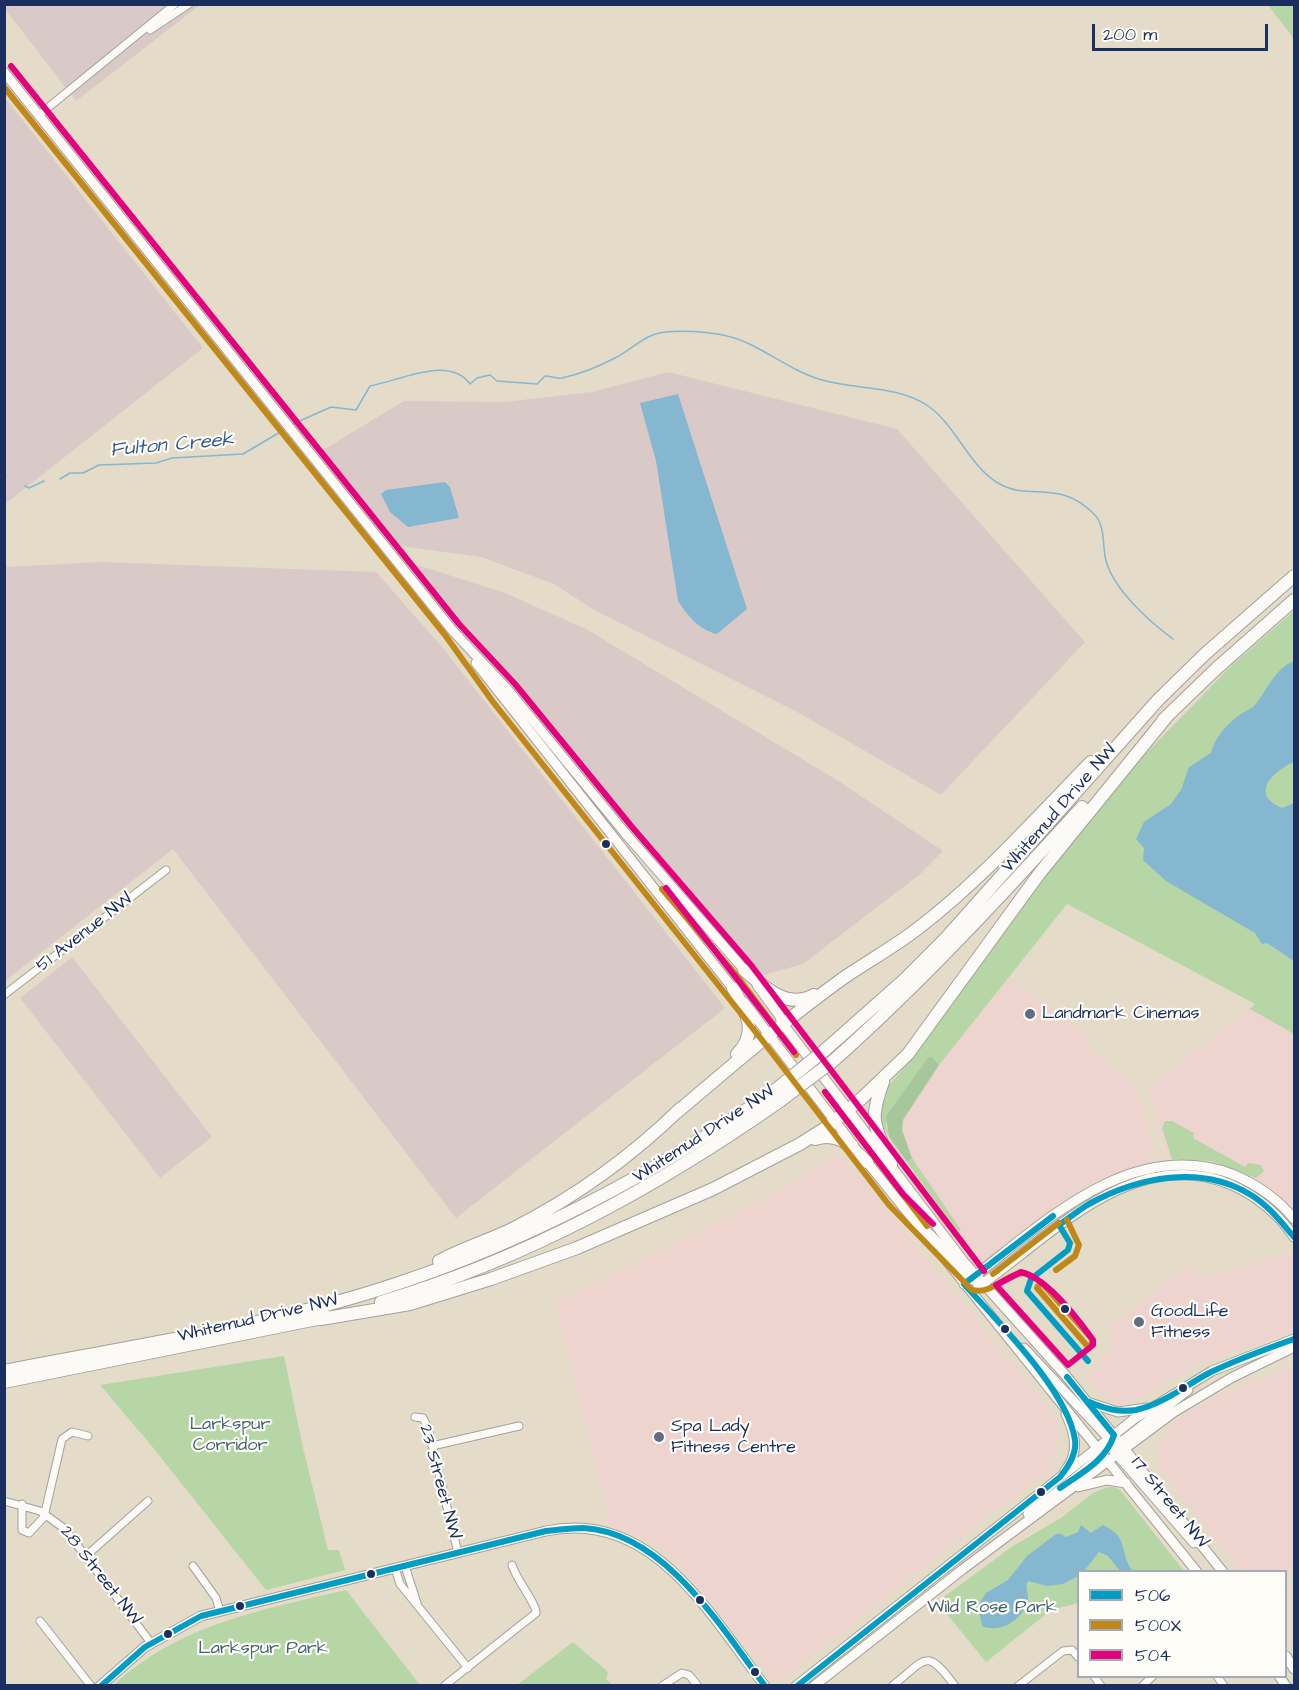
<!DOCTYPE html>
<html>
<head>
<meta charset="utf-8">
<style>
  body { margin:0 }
  #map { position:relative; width:1299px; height:1690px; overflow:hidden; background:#e4dbc9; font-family:"Architects Daughter",sans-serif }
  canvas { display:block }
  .frame { position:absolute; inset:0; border:6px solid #1b2f5e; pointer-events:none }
  .legend { position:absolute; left:1077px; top:1570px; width:210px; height:108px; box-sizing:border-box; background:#fdfcf7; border:2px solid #a3aaba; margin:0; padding:8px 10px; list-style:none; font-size:18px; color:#1b2f5e }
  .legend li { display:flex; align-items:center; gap:12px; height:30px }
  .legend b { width:30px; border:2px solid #a3aaba }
  .scale { position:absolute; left:1092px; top:24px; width:176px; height:27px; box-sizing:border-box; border:3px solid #1b2f5e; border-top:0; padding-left:8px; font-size:18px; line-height:21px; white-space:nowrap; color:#1b2f5e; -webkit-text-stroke:4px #fdfcf7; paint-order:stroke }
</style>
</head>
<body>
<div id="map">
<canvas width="1299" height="1690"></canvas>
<div class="frame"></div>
<ul class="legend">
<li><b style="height:8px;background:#039dc3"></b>506</li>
<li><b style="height:8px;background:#c08818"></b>500X</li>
<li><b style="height:8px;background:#e5007d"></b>504</li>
</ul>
<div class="scale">200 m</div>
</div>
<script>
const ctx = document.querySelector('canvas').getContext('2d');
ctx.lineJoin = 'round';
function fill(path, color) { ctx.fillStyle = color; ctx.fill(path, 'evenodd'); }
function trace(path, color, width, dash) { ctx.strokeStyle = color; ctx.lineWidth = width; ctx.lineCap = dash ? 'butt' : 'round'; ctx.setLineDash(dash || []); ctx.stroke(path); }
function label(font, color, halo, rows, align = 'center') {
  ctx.font = font + ' "Architects Daughter",sans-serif'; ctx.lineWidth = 4.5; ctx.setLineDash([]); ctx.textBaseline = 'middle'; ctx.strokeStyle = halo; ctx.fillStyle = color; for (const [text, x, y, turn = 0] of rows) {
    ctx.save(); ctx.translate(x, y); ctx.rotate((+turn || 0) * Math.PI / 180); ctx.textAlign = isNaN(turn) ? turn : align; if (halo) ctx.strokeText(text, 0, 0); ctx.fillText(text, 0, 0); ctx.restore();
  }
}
fill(new Path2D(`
  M1010,977L1089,1036L1085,1045L1136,1086L1155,1156L1153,1160L1082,1187L1028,1225L983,1261L957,1232L960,1230L912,1158L902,1130L903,1120L939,1065Z
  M1250,1009L1294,1034V1210L1266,1185L1240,1171L1211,1161L1171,1159L1167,1154L1148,1087Z
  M836,1155L859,1175L1059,1422L1054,1468L994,1511L780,1681L774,1680L677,1561L650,1541L610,1525L556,1303L773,1195Z
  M1292,1252L1294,1257V1331L1196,1365L1139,1399L1126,1404L1115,1403L1102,1395L1087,1378L1114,1346L1115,1339L1109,1329L1111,1325L1190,1264L1203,1278Z
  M1294,1366V1565L1286,1572L1241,1571L1163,1472L1157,1452L1163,1436L1181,1417L1225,1392Z`), '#eed4ce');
fill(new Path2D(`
  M5,4L200,5L76,101L5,9Z
  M5,98L203,348L5,504H4Z
  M668,372L897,429L1085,642L941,795L801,714L594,610L554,584L481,557L393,545L320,452L404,401L504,402L592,392Z
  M101,562L376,572L442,647L725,1008L456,1218L173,849L5,981V567Z
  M408,562L505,593L586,629L837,780L943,851L919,875L803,964L763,975Z
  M72,957L212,1137L160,1178L20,998Z`), '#dacac7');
fill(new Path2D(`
  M1268,5H1294V40L1291,35Z
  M1294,611V1034L1250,1009L1255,1004L1067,904L939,1065L936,1061L886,1124L889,1137L881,1121L883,1092L909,1062L1044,873L1122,778L1233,664Z
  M1165,1121H1172L1194,1133L1193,1138L1245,1167L1248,1163L1261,1165L1264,1171L1256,1178L1211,1161L1172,1159L1162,1128Z
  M912,1158L961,1230L957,1232L907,1162Z
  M284,1356L303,1448L328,1550H339L345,1570L266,1590L151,1445L100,1385Z
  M1108,1487H1114L1120,1490L1184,1571L1078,1572V1603L1051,1610L986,1662L937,1602L1013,1546L1061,1518L1093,1493Z
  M346,1590L420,1685H114C180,1624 261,1610 346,1590Z
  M573,1642L608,1672L606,1679L612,1685H517Z`), '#b6d6a6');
fill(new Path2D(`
  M932,1057L939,1065L903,1120L902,1130L912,1158L907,1162L889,1137L886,1116L928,1058Z`), '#a6c69b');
fill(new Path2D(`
  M678,394L747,609L717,634C699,630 688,616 678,601L656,461L640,403Z
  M445,482L450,487L459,518L408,527L390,512L381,494L386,490Z
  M1294,661V762C1273,771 1249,794 1282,808L1294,803V961L1267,943L1262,944L1255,933L1166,881L1143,860L1144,848L1136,839L1144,822L1171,804L1181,790L1189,767L1211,753C1215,738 1225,726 1238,716C1243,712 1249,710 1254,706C1267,691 1274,669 1294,661Z
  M1081,1525L1091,1533L1103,1525C1131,1538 1118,1553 1133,1571H1120L1108,1556L1099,1552L1084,1571L1078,1572V1576L1063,1584L1047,1586L1028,1581C1024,1588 1029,1592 1028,1599C1025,1619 1000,1634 982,1626L978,1606L986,1593L1008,1580L1027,1556L1056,1534H1061L1066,1537L1078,1532Z`), '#85b7d1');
trace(new Path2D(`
  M293,424L331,407L356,410L370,386C396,382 449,354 470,384L477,378L490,375L497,381L537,384L545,376C551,376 555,379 562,378C580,374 600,366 617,357C633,348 646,334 665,332C688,330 724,332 745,342C772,354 794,372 822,380C856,390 897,385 928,406C956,425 968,465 998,483C1030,502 1058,478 1094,514C1106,526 1102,546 1106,561C1114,590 1150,622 1173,639
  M4,475L6,476
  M60,479L70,473H83L99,465L156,463L172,458L243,454L282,431
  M25,486L29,488L44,481`), '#85b7d1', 1.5);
const street = new Path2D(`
  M150,30L189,4
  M39,115L175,4
  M4,995L166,870
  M415,1417L423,1418L428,1428L458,1553
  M432,1446L519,1426
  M4,1501L40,1511L65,1529L151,1643
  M22,1504V1530L29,1533L44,1517L62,1439L72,1432L88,1436
  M86,1556L148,1501
  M193,1566L216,1598L220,1611
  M405,1566L417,1603
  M395,1568L400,1584L468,1668
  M40,1621L91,1686
  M1094,1676L1101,1686
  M1217,1676L1224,1686
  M444,1686L536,1613C537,1605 516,1579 512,1565
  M662,1686L682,1673L689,1675L698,1686
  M892,1686C927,1659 925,1646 955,1686
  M1018,1686L1063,1651L1072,1650L1078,1657
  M1142,1686L1153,1676`);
const secondary = new Path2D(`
  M4,72L452,630L508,690L625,833L748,974
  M476,663L735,991
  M757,985L779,1015L783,1024L964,1262L1067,1377L1223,1572
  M744,1002L854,1146
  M863,1157L1197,1572
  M920,1224L975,1281
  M964,1284C1040,1227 1128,1136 1232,1174C1256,1184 1278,1199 1294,1219
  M978,1287C1050,1237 1134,1143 1232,1185C1258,1197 1278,1213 1294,1237
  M1024,1348L1113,1443
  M1090,1403L1118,1412L1147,1408
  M1116,1446L1188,1390
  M1114,1451L1194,1543
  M1065,1471C1080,1453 1075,1433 1066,1414
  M1078,1487L1107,1480L1126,1483
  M1028,1514C1047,1499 1107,1458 1113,1438
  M1286,1656L1294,1669
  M1279,1676L1286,1686
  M100,1686L145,1647L201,1616L546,1531C652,1508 710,1615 765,1686
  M796,1686L1134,1419L1212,1371L1294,1339
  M814,1686L963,1569L1174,1412L1231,1378L1294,1347`);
const highway = new Path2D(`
  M1163,720L1217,668L1294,600
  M744,970C765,987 786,1010 814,995
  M733,988C746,1012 759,1032 737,1054
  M825,1050L904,980L946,938L1158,700L1205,654L1294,576
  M833,1061C922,982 1002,895 1082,807
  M883,1082C868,1123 875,1125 891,1164
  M676,1113C730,1067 784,1021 842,979C868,961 896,946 921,926C983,878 1036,818 1091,762
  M815,1139C839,1131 851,1147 867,1162
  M439,1261C463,1248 490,1240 514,1228C575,1197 633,1155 681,1108
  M381,1302C526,1259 657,1187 780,1101
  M321,1319L410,1304L491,1279L577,1248L713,1189L800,1144L827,1127L861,1099L908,1054L1039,874L1168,715
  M4,1371C136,1345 272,1326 399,1283C534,1238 657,1172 774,1091
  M4,1382L327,1317`);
trace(street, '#a3a19c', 9);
trace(secondary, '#a3a19c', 11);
trace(highway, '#a3a19c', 14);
trace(street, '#fbfaf7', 7);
trace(secondary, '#fbfaf7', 9);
trace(highway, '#fbfaf7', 12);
const highwayBridge = new Path2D(`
  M774,1091L825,1050
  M780,1101L833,1061`);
trace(highwayBridge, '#a3a19c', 14, []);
trace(highwayBridge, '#fbfaf7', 12);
trace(new Path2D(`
  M1059,1225C1069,1218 1079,1210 1089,1204C1138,1177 1201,1164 1251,1195C1269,1206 1281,1222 1294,1237
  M1059,1225L1070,1243L1068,1250L1031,1279L1027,1291L1088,1361
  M1087,1401C1103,1408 1118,1413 1136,1410C1164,1404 1187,1384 1211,1372C1238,1359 1266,1349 1294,1339
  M1060,1488C1081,1473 1106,1461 1114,1435L1067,1377
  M101,1686L145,1647L201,1616L546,1531C558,1530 571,1528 583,1528C664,1532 721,1627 765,1686
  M797,1686L1060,1477C1068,1467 1077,1454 1075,1440C1068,1391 997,1321 964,1284L1053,1216`), '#039dc3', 6);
trace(new Path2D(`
  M4,87L445,635L493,702L762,1040L889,1205L972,1290C993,1295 1005,1273 1025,1273
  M662,889L737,976L796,1055
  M825,1092L927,1226
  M1056,1270L1075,1256L1079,1245L1067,1220
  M993,1274L1059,1223
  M1041,1282L1093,1340L1089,1348L1037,1288Z`), '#c08818', 6);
trace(new Path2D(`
  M11,66L459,624L515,684L632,827L751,965L984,1271
  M666,888L794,1052
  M825,1092L903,1194L933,1224
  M1021,1272C1047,1278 1078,1319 1093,1340V1345L1068,1365L996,1285Z`), '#e5007d', 6);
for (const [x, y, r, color] of [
  [606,844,5,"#1b2f5e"],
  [1030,1014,6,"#616b83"],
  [1065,1309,5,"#1b2f5e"],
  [1139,1322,6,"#616b83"],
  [1005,1329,5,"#1b2f5e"],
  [1183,1388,5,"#1b2f5e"],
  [659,1437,6,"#616b83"],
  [1041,1492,5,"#1b2f5e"],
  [371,1574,5,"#1b2f5e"],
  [700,1600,5,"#1b2f5e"],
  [240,1606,5,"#1b2f5e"],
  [168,1634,5,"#1b2f5e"],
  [755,1672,5,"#1b2f5e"]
]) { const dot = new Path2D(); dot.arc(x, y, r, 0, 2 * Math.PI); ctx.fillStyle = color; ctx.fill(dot); trace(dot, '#fdfcf7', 2); }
label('18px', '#1b2f5e', '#fdfcf7', [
  ["Whitemud Drive NW",1060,809,-49],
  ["51 Avenue NW",85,933,-38],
  ["Whitemud Drive NW",704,1135,-33],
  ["Whitemud Drive NW",258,1319,-13],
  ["23 Street NW",439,1482,75],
  ["17 Street NW",1169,1503,51],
  ["28 Street NW",100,1576,52]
]);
label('18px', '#1b2f5e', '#fdfcf7', [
  ["Landmark Cinemas",1042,1014],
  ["GoodLife",1151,1312],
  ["Fitness",1151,1333],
  ["Spa Lady",671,1427],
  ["Fitness Centre",671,1448]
], 'left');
label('18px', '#3e606b', '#fdfcf7', [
  ["Larkspur",230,1425],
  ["Corridor",230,1446],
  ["Wild Rose Park",992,1608],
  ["Larkspur Park",263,1649]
]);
label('italic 20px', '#325988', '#fdfcf7', [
  ["Fulton Creek",172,446,-5]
]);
</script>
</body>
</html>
